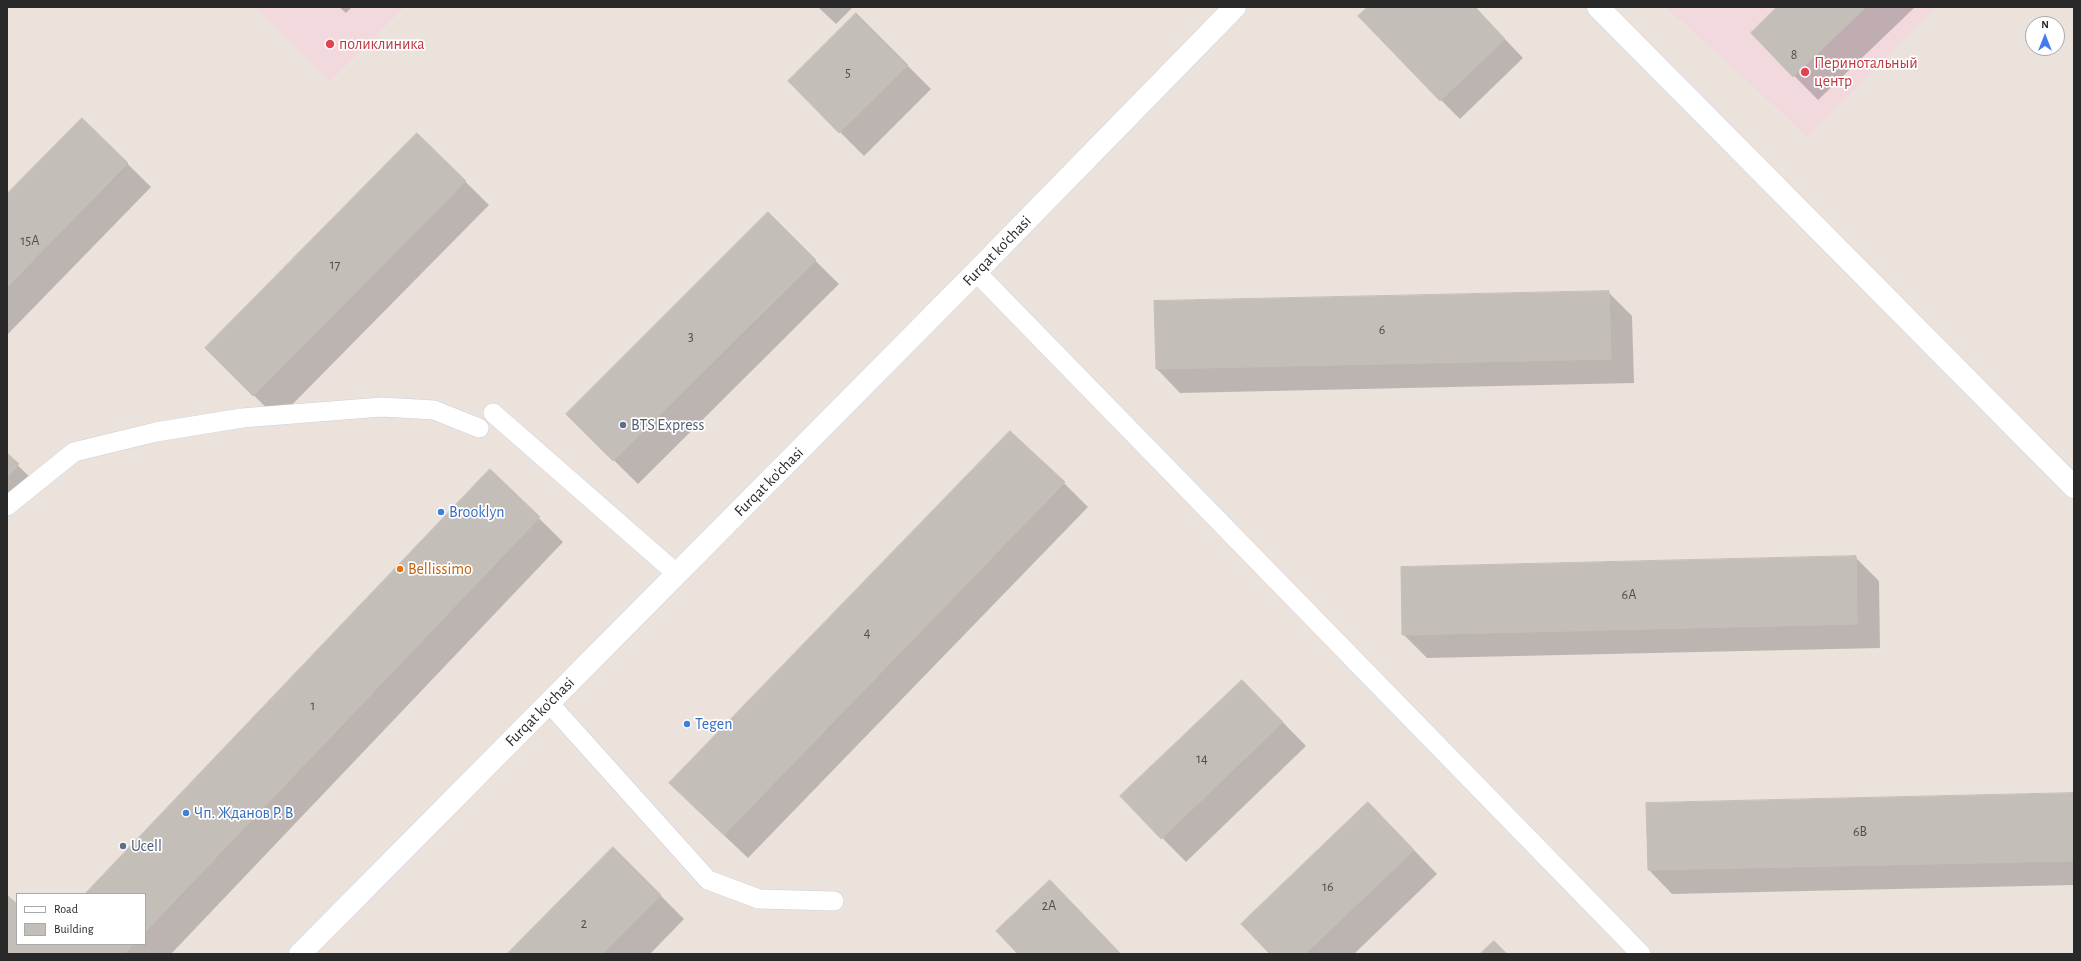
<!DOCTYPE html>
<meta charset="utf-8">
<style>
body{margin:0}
#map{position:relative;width:2081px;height:961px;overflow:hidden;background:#ebe2dc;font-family:"Alegreya Sans",sans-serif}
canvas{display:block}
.frame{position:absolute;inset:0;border:8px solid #292929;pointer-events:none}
.legend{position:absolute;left:16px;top:893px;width:130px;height:52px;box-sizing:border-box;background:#fff;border:1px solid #a9a9a9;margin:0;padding:5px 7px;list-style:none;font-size:12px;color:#292929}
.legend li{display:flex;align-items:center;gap:8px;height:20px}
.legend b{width:20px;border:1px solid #a9a9a9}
.north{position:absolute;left:2025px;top:16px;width:40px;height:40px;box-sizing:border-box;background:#fff;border:1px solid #a9a9a9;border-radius:50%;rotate:0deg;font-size:11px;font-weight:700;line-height:16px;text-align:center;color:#292929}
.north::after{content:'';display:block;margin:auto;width:14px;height:18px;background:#437cf1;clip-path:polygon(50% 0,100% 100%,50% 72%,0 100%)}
</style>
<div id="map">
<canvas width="2081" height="961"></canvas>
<div class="frame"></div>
<ul class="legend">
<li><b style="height:5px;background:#fff"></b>Road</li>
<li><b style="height:11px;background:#c3beb7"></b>Building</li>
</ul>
<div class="north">N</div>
</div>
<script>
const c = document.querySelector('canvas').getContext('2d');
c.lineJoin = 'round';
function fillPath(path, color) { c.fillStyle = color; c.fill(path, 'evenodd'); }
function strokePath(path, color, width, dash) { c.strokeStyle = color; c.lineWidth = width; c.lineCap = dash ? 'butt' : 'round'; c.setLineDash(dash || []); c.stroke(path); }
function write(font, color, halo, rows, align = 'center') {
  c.font = font + ' "Alegreya Sans",sans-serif'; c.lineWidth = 3.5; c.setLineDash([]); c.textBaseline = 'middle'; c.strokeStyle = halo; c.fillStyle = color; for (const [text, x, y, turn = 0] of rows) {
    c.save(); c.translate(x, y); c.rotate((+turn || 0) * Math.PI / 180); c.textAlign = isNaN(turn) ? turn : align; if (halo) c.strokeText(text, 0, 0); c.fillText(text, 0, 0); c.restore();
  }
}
fillPath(new Path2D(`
 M255,7H405L330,82Z
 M1666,7H1937L1808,137Z`), '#f1d9de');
fillPath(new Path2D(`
 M339,7H352L346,13Z
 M818,7H853L836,24Z
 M1369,7H1474L1523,58L1460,119L1441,100Z
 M1779,7H1915L1818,100L1752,33Z
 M856,14L931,89L864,156L789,81Z
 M82,119L151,187L7,335V196Z
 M417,134L489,205L278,419L230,372Z
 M768,214L839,284L638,484L567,414Z
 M1608,292L1632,316L1634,383L1180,393L1157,369L1155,302Z
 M7,455L37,484L7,515Z
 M490,470L563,542L171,954H7V896L17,905V944H145V894H87Z
 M1064,483L1088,507L748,858L694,807Z
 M1855,557L1879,581L1880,648L1427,658L1403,634Z
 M1266,705L1306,746L1186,862L1121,796Z
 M2074,794V885L1672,894L1649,870Z
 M1392,827L1437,874L1354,954H1272Z
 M613,848L684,919L650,954H508Z`), '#0003');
const building = new Path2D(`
 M1368,7H1475L1505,39L1440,101L1358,16Z
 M1777,7H1866L1793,77L1751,33Z
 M856,13L908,65L839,133L788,81Z
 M82,118L128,163L7,287V194Z
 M417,133L466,181L253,396L205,348Z
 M768,212L816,260L613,461L566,414Z
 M1609,291L1611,359L1156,369L1154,301Z
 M1010,431L1065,482L724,835L669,783Z
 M7,453L19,464L7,477Z
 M490,469L540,517L145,932V894H85Z
 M1856,556L1857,624L1402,635L1401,567Z
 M1242,680L1283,722L1161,839L1120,796Z
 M2074,793V861L1648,870L1646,803Z
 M1368,802L1414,850L1305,954H1270L1241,924Z
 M613,847L661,895L602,954H507Z
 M1050,880L1121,954H1018L996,931Z
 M7,895L17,904V944H59L70,954H7Z
 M1494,941L1507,954H1480Z
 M59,944H134L124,954H70Z`);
fillPath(building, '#c3beb7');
strokePath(building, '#c6beb6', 1);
const service = new Path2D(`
 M976,272L1641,954
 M493,413L677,574
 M7,506L74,452L156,432L242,418L382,407L434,410L479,428
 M549,703L708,880L759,899L834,901`);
const minor = new Path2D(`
 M1598,7L2074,487`);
const secondary = new Path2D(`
 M300,954L976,272L1235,7`);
strokePath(service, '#cad0db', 20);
strokePath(minor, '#cad0db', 23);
strokePath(secondary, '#cad0db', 23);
strokePath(service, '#fff', 19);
strokePath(minor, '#fff', 22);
strokePath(secondary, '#fff', 22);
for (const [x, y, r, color] of [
 [330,44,5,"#e0444e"],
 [1805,72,5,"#e0444e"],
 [623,425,4,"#5c6f8a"],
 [441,512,4,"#3f7fe0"],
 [400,569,4,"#e8710a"],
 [687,724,4,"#3f7fe0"],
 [186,813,4,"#3f7fe0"],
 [123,846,4,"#5c6f8a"]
]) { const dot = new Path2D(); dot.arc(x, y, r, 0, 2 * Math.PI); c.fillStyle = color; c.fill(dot); strokePath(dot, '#fff', 1.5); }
write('14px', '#504e4c', null, [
 ["8",1794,55],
 ["5",848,73],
 ["15А",30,241],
 ["17",335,265],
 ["6",1382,330],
 ["3",691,337],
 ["6А",1629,595],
 ["4",867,633],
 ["1",313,706],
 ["14",1202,759],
 ["6B",1860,832],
 ["16",1328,887],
 ["2А",1049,906],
 ["2",584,924]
]);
write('16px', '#be3a42', '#fff', [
 ["поликлиника",339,44],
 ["Перинотальный",1814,63],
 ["центр",1814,81]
], 'left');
write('16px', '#292929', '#fff', [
 ["Furqat ko'chasi",997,251,-46],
 ["Furqat ko'chasi",769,482,-45],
 ["Furqat ko'chasi",540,712,-45]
]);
write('16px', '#4e5e75', '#fff', [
 ["BTS Express",631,425],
 ["Ucell",131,846]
], 'left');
write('16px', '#366cbe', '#fff', [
 ["Brooklyn",449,512],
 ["Tegen",695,724],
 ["Чп. Жданов Р. В",194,813]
], 'left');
write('16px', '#c56008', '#fff', [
 ["Bellissimo",408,569]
], 'left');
</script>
